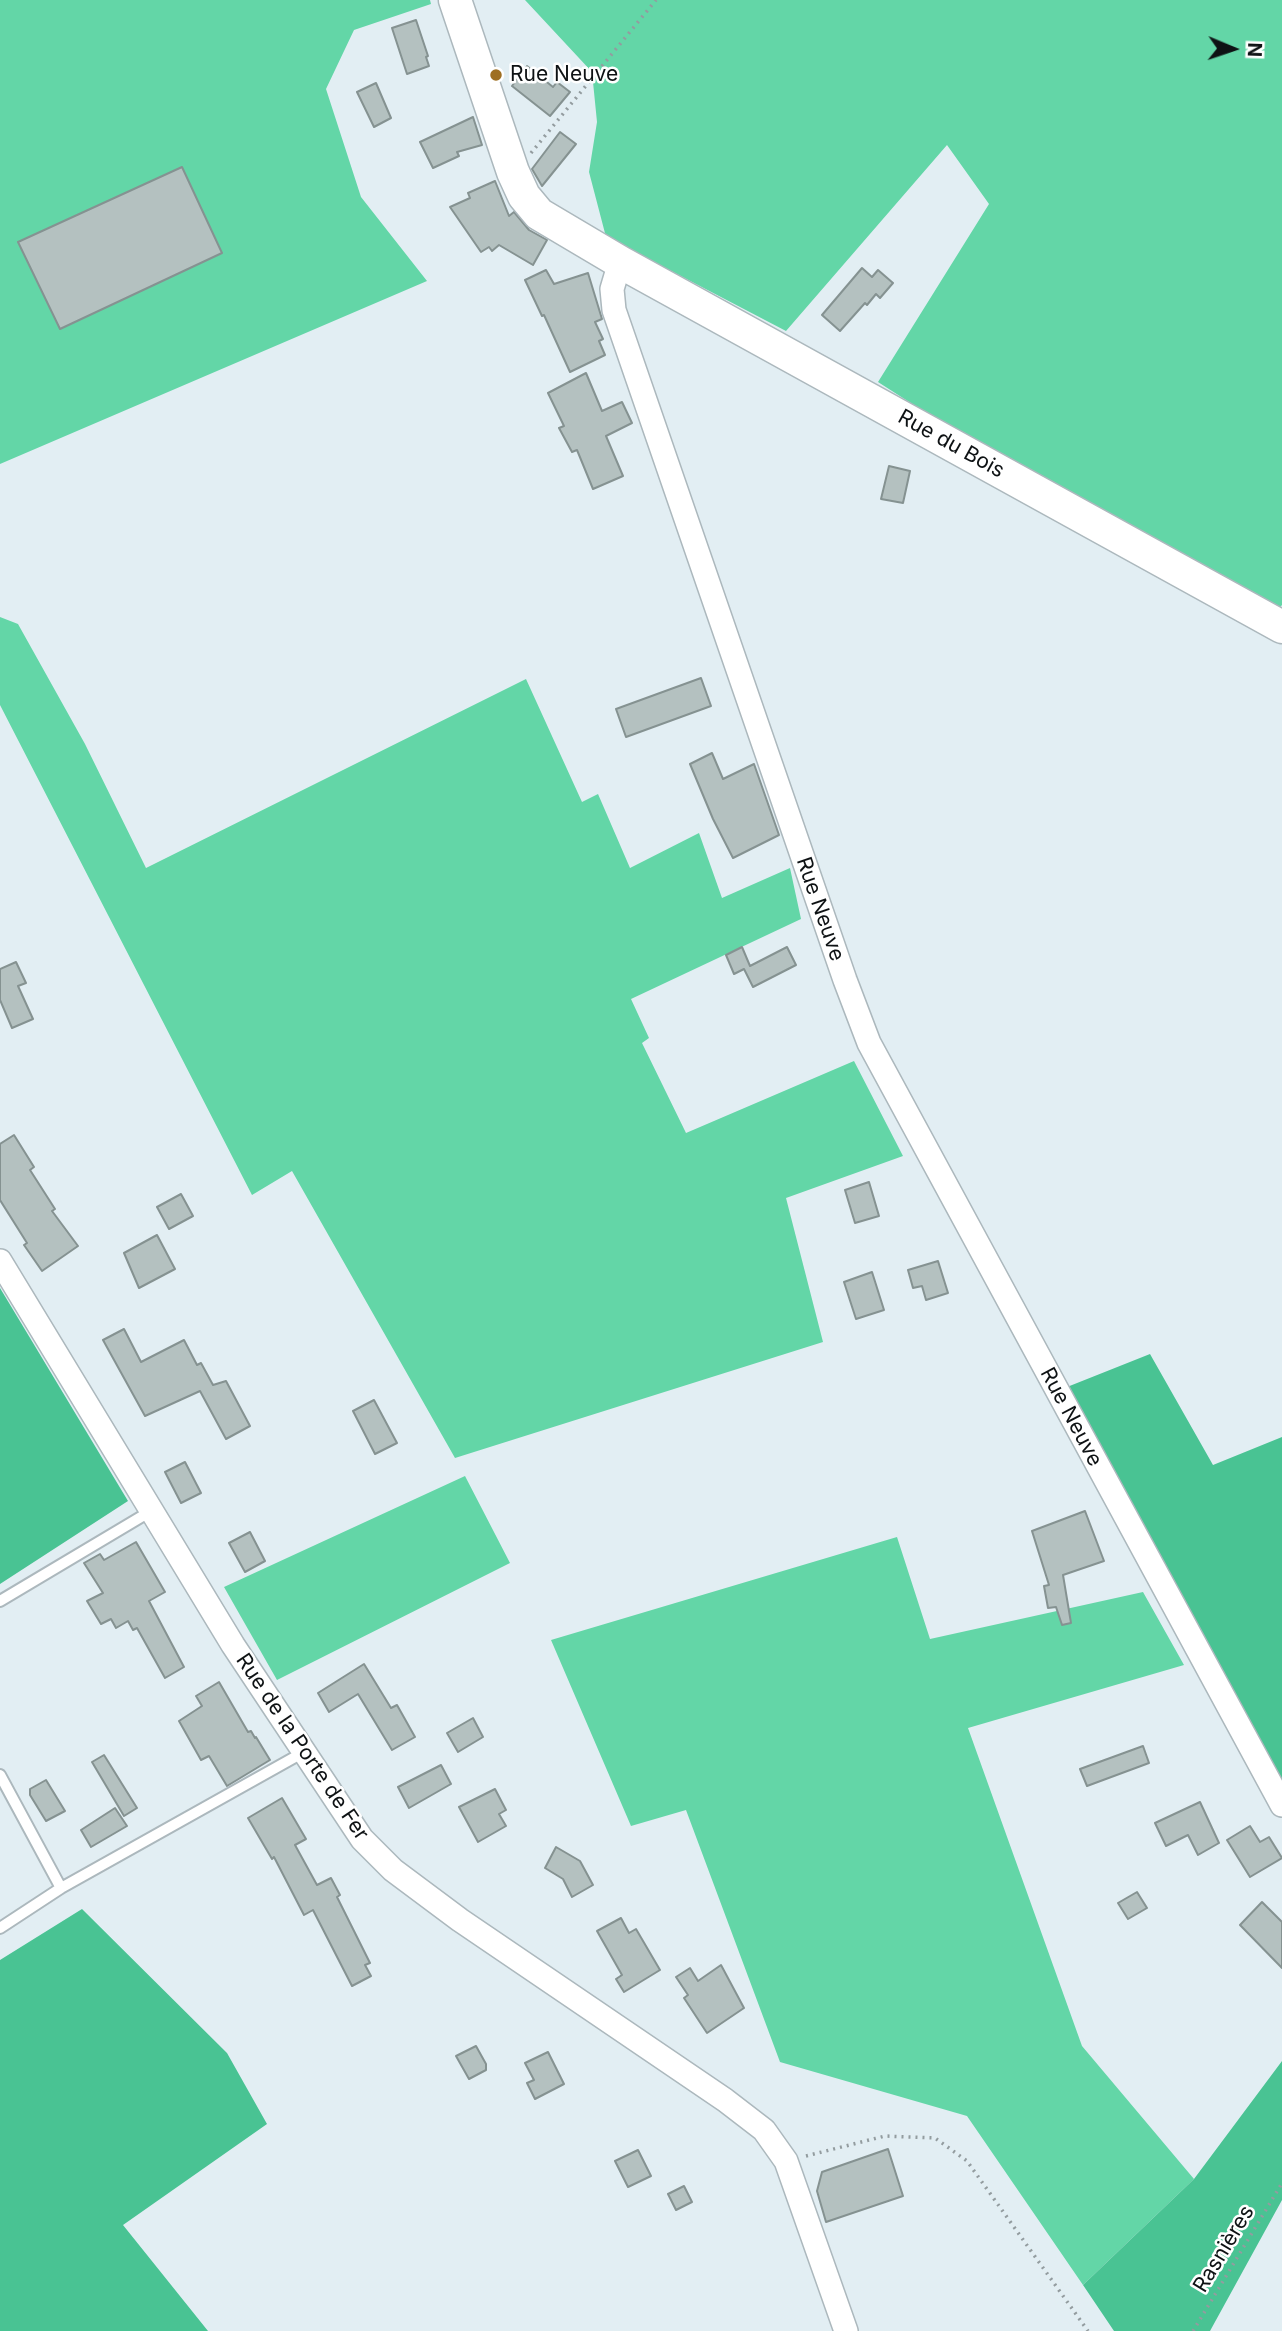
<!DOCTYPE html>
<meta charset="utf-8">
<style>
body{margin:0}
#map{position:relative;width:1282px;height:2331px;overflow:hidden;background:#e2eef3;font-family:Inter,sans-serif}
canvas{display:block}
.north{position:absolute;left:1198px;top:14px;width:70px;height:70px;-webkit-text-stroke:5px #fff;paint-order:stroke;rotate:92deg;font-size:19px;font-weight:700;line-height:28px;text-align:center;color:#0e1214}
.north::after{content:'';display:block;margin:auto;width:24px;height:32px;background:#0e1214;clip-path:polygon(50% 0,100% 100%,50% 72%,0 100%)}
</style>
<div id="map">
<canvas width="1282" height="2331"></canvas>
<div class="north">N</div>
</div>
<script>
const c = document.querySelector('canvas').getContext('2d');
c.lineJoin = 'round';
function fillPath(path, color) { c.fillStyle = color; c.fill(path, 'evenodd'); }
function strokePath(path, color, width, dash) { c.strokeStyle = color; c.lineWidth = width; c.lineCap = dash ? 'butt' : 'round'; c.setLineDash(dash || []); c.stroke(path); }
function write(font, color, halo, rows, align = 'center') {
  c.font = font + ' Inter,sans-serif'; c.lineWidth = 5; c.setLineDash([]); c.textBaseline = 'middle'; c.strokeStyle = halo; c.fillStyle = color; for (const [text, x, y, turn = 0] of rows) {
    c.save(); c.translate(x, y); c.rotate((+turn || 0) * Math.PI / 180); c.textAlign = isNaN(turn) ? turn : align; if (halo) c.strokeText(text, 0, 0); c.fillText(text, 0, 0); c.restore();
  }
}
fillPath(new Path2D(`
 M0,0H430L431,4L354,30L326,89L361,197L427,281L0,464Z
 M525,0H1282V605L1261,628L878,382L989,204L947,145L786,331L606,237L589,172L597,122L592,72Z
 M0,617L18,624L85,744L146,868L526,679L582,802L598,794L630,868L699,833L722,898L790,868L801,919L631,999L649,1038L642,1043L686,1133L854,1061L903,1156L786,1198L823,1342L455,1458L292,1171L252,1195L0,705Z
 M465,1476L510,1563L277,1680L224,1587Z
 M897,1537L930,1639L1143,1592L1184,1665L968,1728L1082,2046L1194,2179L1083,2285L967,2116L780,2062L686,1810L631,1826L551,1640Z`), '#63d6a7');
fillPath(new Path2D(`
 M0,1288L128,1501L0,1584Z
 M1150,1354L1213,1465L1282,1437V1802L1062,1389Z
 M82,1909L227,2053L267,2124L123,2225L208,2331H0V1960Z
 M1282,2061V2200L1210,2331H1114L1083,2285L1194,2179Z`), '#49c393');
const building = new Path2D(`
 M416,20L428,56L426,57L429,66L407,74L392,28Z
 M527,66L553,87L557,82L570,92L550,116L512,86Z
 M376,83L391,118L374,127L357,92Z
 M473,117L482,145L457,152L459,156L433,168L420,142Z
 M560,132L576,144L542,186L532,169Z
 M182,167L222,253L60,329L18,242Z
 M495,181L509,216L514,212L529,230L547,240L533,265L499,245L492,251L489,247L481,252L450,207L470,198L468,193Z
 M862,268L872,277L878,270L893,283L880,298L876,294L867,305L865,303L840,331L822,315Z
 M546,270L554,284L588,273L602,319L595,322L603,339L599,341L605,355L570,372L544,315L542,316L525,280Z
 M586,373L602,411L622,402L632,423L606,436L623,476L593,489L577,450L572,452L559,428L564,426L548,393Z
 M889,466L910,471L903,503L881,499Z
 M701,678L711,706L626,737L616,709Z
 M712,753L723,779L754,764L779,835L733,858L713,819L690,764Z
 M742,947L750,966L787,947L796,965L753,987L744,969L734,974L726,955Z
 M16,962L26,983L18,986L33,1019L12,1028L0,1000V969Z
 M14,1135L34,1167L30,1170L55,1209L52,1211L78,1246L42,1271L24,1245L27,1243L0,1200V1144Z
 M869,1182L879,1216L855,1223L845,1190Z
 M181,1194L193,1216L169,1229L157,1207Z
 M157,1235L175,1269L139,1288L124,1253Z
 M938,1261L948,1293L926,1300L922,1286L913,1288L908,1270Z
 M872,1272L884,1310L856,1319L844,1282Z
 M124,1329L141,1362L184,1340L197,1365L201,1363L213,1385L226,1381L250,1426L226,1439L200,1391L145,1416L103,1340Z
 M374,1400L397,1443L375,1454L353,1411Z
 M185,1462L201,1493L181,1503L165,1472Z
 M1085,1511L1104,1561L1063,1575L1071,1623L1062,1625L1056,1607L1048,1608L1044,1586L1049,1585L1032,1531Z
 M250,1532L265,1561L245,1572L229,1543Z
 M136,1542L165,1592L149,1601L184,1667L165,1678L137,1628L133,1630L128,1621L116,1628L111,1619L101,1624L87,1601L103,1593L84,1563L100,1554L104,1560Z
 M364,1664L391,1708L397,1705L415,1737L392,1750L358,1694L329,1712L318,1693Z
 M219,1682L248,1732L251,1731L255,1738L256,1737L270,1760L227,1786L209,1756L201,1760L179,1721L202,1706L196,1696Z
 M473,1718L483,1737L458,1752L447,1733Z
 M1143,1746L1149,1763L1087,1786L1080,1769Z
 M104,1755L137,1808L124,1816L92,1762Z
 M441,1765L451,1784L409,1808L398,1787Z
 M46,1780L65,1811L46,1821L30,1795V1789Z
 M495,1789L506,1810L499,1814L506,1826L478,1842L459,1807Z
 M282,1798L306,1839L295,1845L317,1885L331,1878L340,1895L337,1897L370,1963L365,1965L371,1976L352,1986L313,1910L304,1915L274,1857L272,1859L248,1818Z
 M1200,1802L1219,1843L1198,1855L1188,1835L1166,1846L1155,1823Z
 M115,1808L127,1826L91,1847L81,1830Z
 M1250,1826L1260,1842L1269,1837L1282,1858L1250,1877L1227,1840Z
 M556,1847L580,1861L593,1885L572,1897L563,1879L545,1868Z
 M1137,1892L1147,1908L1128,1919L1118,1903Z
 M1262,1902L1282,1922V1968L1240,1925Z
 M621,1918L629,1933L636,1929L660,1970L624,1992L616,1979L622,1975L597,1931Z
 M721,1965L744,2008L707,2033L684,1998L688,1995L676,1977L690,1968L698,1981Z
 M476,2046L486,2064V2070L469,2079L456,2056Z
 M548,2052L564,2084L535,2099L527,2083L534,2080L525,2063Z
 M888,2149L903,2196L826,2222L817,2191L822,2172Z
 M638,2150L651,2176L628,2187L615,2161Z
 M684,2186L692,2202L676,2210L668,2194Z`);
fillPath(building, '#b4c1c0');
strokePath(building, '#859291', 2);
const lane = new Path2D(`
 M0,1601L151,1511
 M0,1775L61,1888L304,1752
 M0,1928L61,1888`);
const street = new Path2D(`
 M620,262L612,289L614,310L845,980L869,1043L1282,1805
 M0,1261L233,1645L362,1839L393,1870L460,1920L725,2100L764,2130L786,2161L846,2331`);
const secondary = new Path2D(`
 M455,0L513,172L524,196L539,214L620,262L1282,627`);
strokePath(lane, '#acb8bd', 14);
strokePath(street, '#acb8bd', 26);
strokePath(secondary, '#acb8bd', 35);
strokePath(new Path2D(`
 M531,153L656,0
 M806,2156L885,2136L935,2138L967,2161L1088,2331
 M1193,2331L1282,2183`), '#939c9f', 3.5, [2, 5]);
strokePath(lane, '#fff', 10);
strokePath(street, '#fff', 23);
strokePath(secondary, '#fff', 32);
for (const [x, y, r, color] of [
 [496,75,7,"#9e6f22"]
]) { const dot = new Path2D(); dot.arc(x, y, r, 0, 2 * Math.PI); c.fillStyle = color; c.fill(dot); strokePath(dot, '#fff', 2.5); }
write('21px', '#0e1214', '#fff', [
 ["Rue Neuve",510,75]
], 'left');
write('21px', '#0e1214', '#fff', [
 ["Rue du Bois",951,444,29],
 ["Rue Neuve",820,909,71],
 ["Rue Neuve",1071,1417,62],
 ["Rue de la Porte de Fer",302,1747,56],
 ["Rasnières",1224,2249,-59]
]);
</script>
